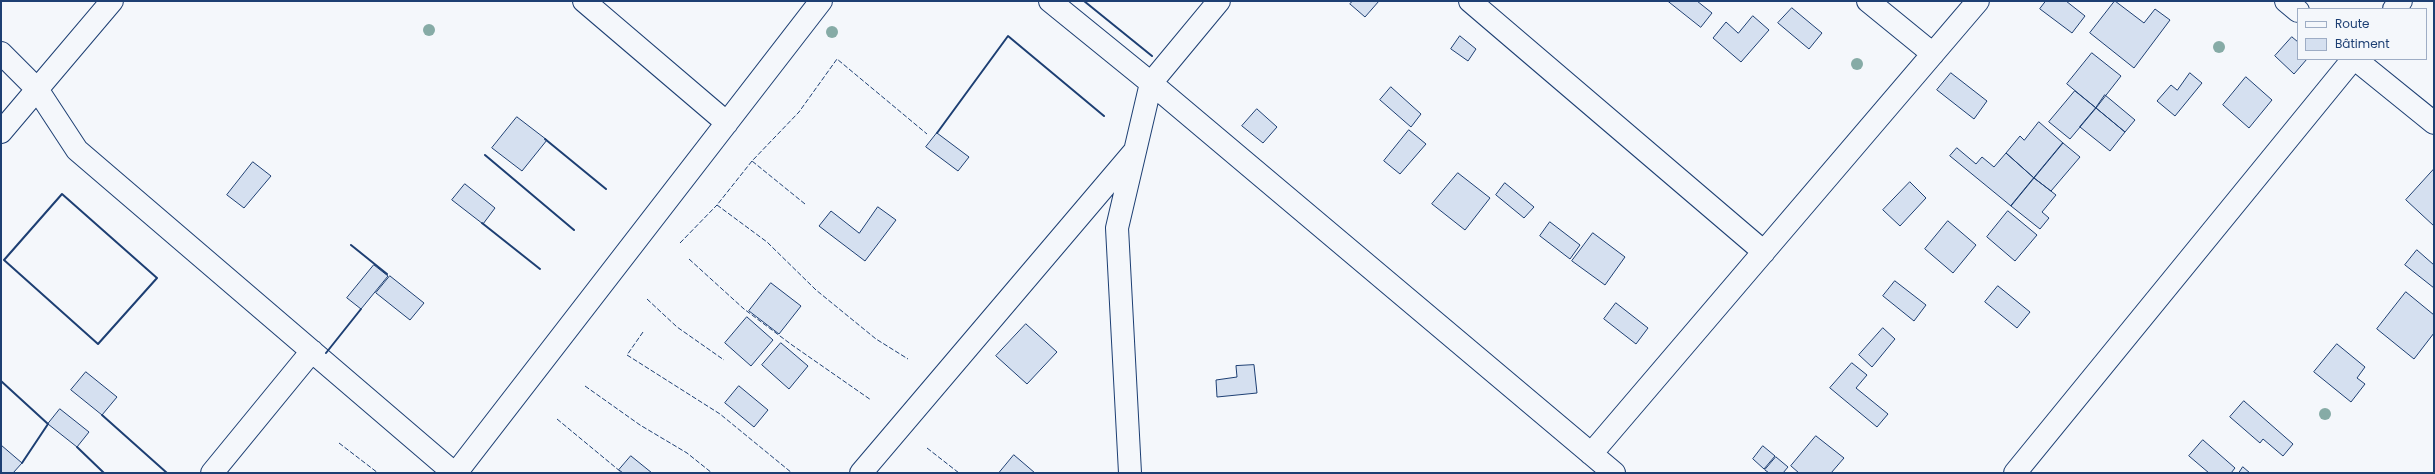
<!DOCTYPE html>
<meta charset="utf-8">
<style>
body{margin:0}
#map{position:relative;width:2435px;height:474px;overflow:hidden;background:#f4f7fb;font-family:Poppins,sans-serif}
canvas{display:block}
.frame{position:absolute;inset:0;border:2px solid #1d3f73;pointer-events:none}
.legend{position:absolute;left:2297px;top:8px;width:130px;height:52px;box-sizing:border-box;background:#f4f7fb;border:1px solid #9eadc5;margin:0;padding:5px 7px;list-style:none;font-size:12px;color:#1d3f73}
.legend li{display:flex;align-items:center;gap:8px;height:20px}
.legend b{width:20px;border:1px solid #9eadc5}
</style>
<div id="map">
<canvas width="2435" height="474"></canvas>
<div class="frame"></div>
<ul class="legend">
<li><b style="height:5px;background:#f4f7fb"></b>Route</li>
<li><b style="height:11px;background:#d5e0f0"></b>Bâtiment</li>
</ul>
</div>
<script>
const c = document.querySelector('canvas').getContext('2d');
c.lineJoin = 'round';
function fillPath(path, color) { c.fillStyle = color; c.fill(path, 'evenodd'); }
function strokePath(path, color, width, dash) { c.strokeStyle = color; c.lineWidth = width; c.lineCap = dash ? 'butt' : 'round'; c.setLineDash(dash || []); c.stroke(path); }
const building = new Path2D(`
 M1353,1H1379L1365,17L1350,4Z
 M1668,1H1697L1712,13L1701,27Z
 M2046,1H2066L2085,16L2072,33L2040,9Z
 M2115,1L2144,23L2155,9L2170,20L2134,68L2090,33Z
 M1792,8L1822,33L1809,49L1778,23Z
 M1753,16L1769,30L1741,62L1713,38L1726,22L1738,33Z
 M1460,36L1476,49L1468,61L1451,49Z
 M2292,37L2298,42V59H2307L2294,74L2275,56Z
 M2092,53L2121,76L2096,108L2067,84Z
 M1951,73L1987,101L1974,119L1937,90Z
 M2190,73L2202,83L2175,116L2157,101L2171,85L2177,90Z
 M2246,77L2272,100L2249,128L2223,105Z
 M1391,87L1421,114L1411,127L1380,100Z
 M2075,91L2096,108L2070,139L2049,122Z
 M2105,95L2135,120L2125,132L2096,108Z
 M2096,108L2125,132L2110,151L2080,127Z
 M1257,109L1277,127L1263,143L1242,126Z
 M517,117L547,140L522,171L492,148Z
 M2039,122L2063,143L2034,178L2006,153L2020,136L2024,140Z
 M1409,130L1426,144L1400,174L1384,161Z
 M937,133L969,157L958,171L926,147Z
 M2063,143L2080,157L2051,191L2034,178Z
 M1957,148L1976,164L1982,157L1994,167L2006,153L2034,178L2011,206L1950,156Z
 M253,162L271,176L244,208L227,195Z
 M2434,169V226L2406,200Z
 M1458,173L1490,198L1465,230L1432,204Z
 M2034,178L2056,195L2042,212L2049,218L2040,229L2011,206Z
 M1910,182L1926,198L1900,226L1883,210Z
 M1505,183L1534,207L1524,218L1496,195Z
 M465,184L495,208L483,224L452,200Z
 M878,207L896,220L865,261L819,226L831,211L859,233Z
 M2008,211L2037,235L2015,261L1987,237Z
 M1948,221L1976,245L1953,273L1925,249Z
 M1550,222L1580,245L1570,259L1540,236Z
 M1593,233L1625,257L1605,285L1572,261Z
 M2417,250L2434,265V288L2405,265Z
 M374,265L388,276L361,309L347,298Z
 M390,276L424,303L410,320L376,293Z
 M1895,281L1926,305L1914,321L1883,296Z
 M771,283L801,306L779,334L749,311Z
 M1998,286L2030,312L2017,328L1985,302Z
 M2406,292L2434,315V333L2414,359L2377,329Z
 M1616,303L1648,328L1636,344L1604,319Z
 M747,317L773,340L751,366L725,343Z
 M1026,324L1057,352L1027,384L996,356Z
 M1883,328L1895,339L1872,367L1859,355Z
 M781,343L808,366L789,389L762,365Z
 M2337,344L2365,367L2357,378L2365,384L2351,402L2314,372Z
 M1852,363L1867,375L1856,388L1888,414L1877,427L1830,388Z
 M1254,365L1257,393L1217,397L1216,380L1237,377L1236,366Z
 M86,372L117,397L102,415L71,390Z
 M739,386L768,410L754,427L725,403Z
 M2244,401L2293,444L2283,456L2263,439L2260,443L2230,417Z
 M60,409L89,432L77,447L48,424Z
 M1816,436L1844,458L1831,473H1799L1791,466Z
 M2203,440L2235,468L2231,473H2209L2189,456Z
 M1,445L22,463L13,473H1Z
 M1763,446L1775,456L1764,469L1753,459Z
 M1014,455L1035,473H999Z
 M631,456L652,473H623L619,470Z
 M1776,457L1788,467L1783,473H1769L1765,470Z
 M2243,467L2250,473H2239Z`);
fillPath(building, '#d5e0f0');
strokePath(building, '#1d3f73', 1);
const minor = new Path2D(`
 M584,1L727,123
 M1050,1L1151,83L1614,473
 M1470,1L1764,252
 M1868,1L1933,54
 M2286,1L2298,11
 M2394,9L2401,1
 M1,53L37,89L77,150L454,473
 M2355,59L2434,123
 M1,132L112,1
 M1591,454L1978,1
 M212,473L312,351
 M456,473L821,1
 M861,473L1133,153
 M1130,473L1117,228L1151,83L1219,1
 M2015,473L2353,59`);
strokePath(minor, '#1d3f73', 24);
strokePath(minor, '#f4f7fb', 22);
strokePath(new Path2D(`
 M752,161L717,205L767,242L816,290L876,339L908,359
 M805,204L752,161L799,112L837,59L927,134
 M680,243L717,205
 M689,259L744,309L792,345L871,400
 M647,299L677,327L724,360
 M643,332L627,355L720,414L792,473
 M585,386L640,425L687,453L712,473
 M557,419L621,472
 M339,443L378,473
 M927,448L959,473`), '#1d3f73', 1, [5, 2]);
strokePath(new Path2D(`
 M1084,1L1152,56
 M937,133L1008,36L1104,116
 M545,139L606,189
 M485,155L574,230
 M62,194L157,278L98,344L4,260Z
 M482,223L540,269
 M351,245L387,274
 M326,353L361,309
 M1,381L48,424L22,463
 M102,415L167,473
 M77,447L104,473`), '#1d3f73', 2);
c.fillStyle = '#86aba6';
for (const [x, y] of [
 [429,30],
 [832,32],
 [2219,47],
 [1857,64],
 [2325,414]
]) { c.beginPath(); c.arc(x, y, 6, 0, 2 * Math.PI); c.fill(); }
</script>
